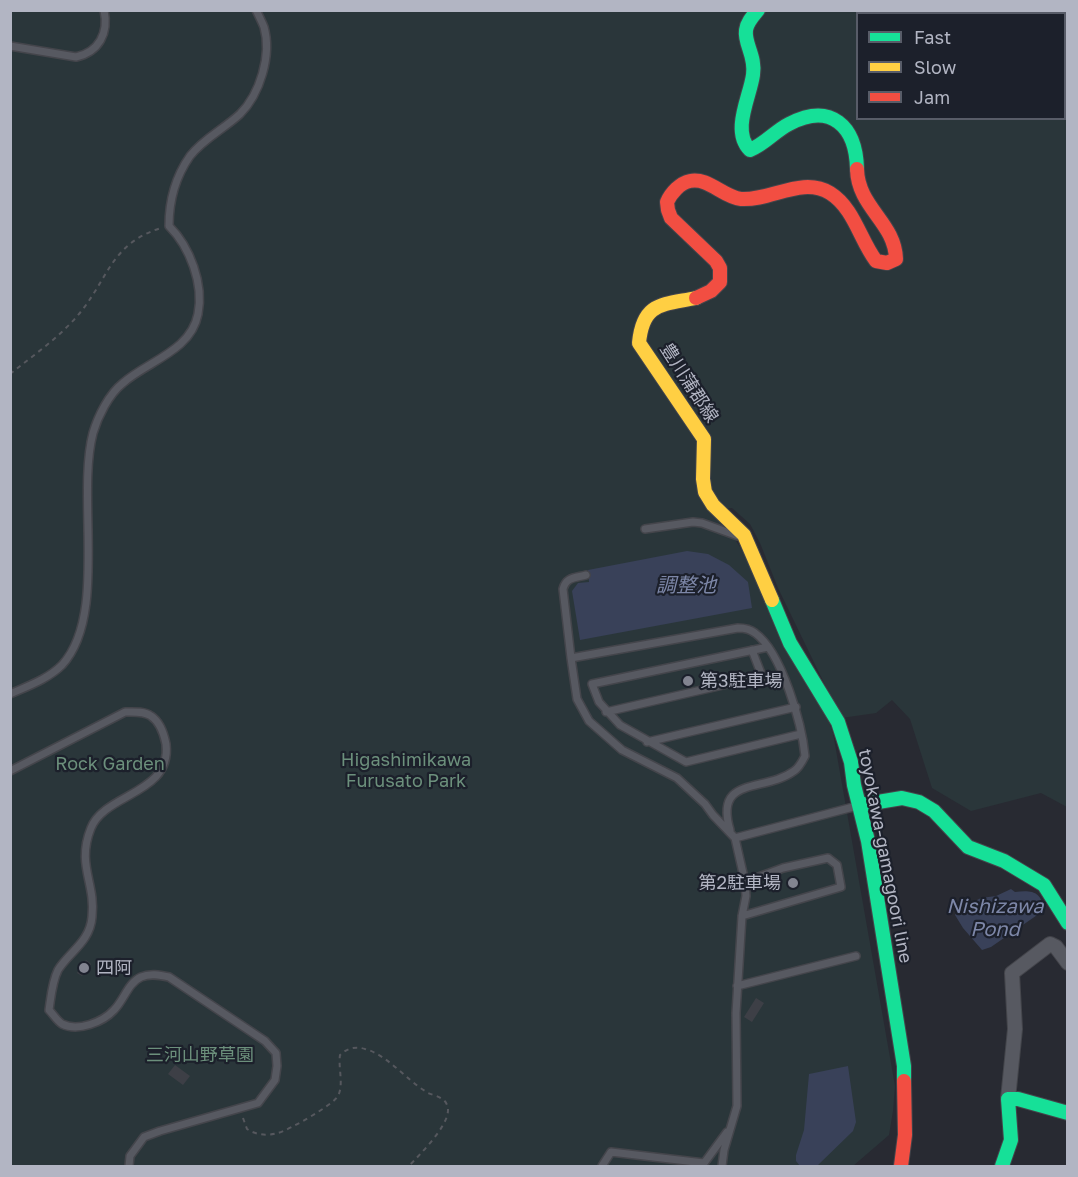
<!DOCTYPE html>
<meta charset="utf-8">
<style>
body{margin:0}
#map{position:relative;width:1078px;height:1177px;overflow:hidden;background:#282a32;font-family:"Golos Text",sans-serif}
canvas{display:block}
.frame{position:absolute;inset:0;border:12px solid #b2b5c3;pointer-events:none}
.legend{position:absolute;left:856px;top:12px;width:210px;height:108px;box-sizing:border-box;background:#1c202b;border:2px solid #585c68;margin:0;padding:8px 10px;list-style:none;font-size:18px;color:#b2b5c3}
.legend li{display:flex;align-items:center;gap:12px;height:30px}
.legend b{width:30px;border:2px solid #585c68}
</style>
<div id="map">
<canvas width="1078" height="1177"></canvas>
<div class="frame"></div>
<ul class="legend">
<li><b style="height:8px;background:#16e098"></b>Fast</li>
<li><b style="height:8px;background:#ffcf43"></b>Slow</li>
<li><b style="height:8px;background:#f24e42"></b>Jam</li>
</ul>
</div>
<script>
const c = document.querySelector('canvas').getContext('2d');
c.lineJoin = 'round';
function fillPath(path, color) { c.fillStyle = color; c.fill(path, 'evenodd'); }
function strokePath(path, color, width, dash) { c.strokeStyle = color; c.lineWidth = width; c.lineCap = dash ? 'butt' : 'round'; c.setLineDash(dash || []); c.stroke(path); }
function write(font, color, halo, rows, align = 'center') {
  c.font = font + ' "Golos Text","Noto Sans JP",sans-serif'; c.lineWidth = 4.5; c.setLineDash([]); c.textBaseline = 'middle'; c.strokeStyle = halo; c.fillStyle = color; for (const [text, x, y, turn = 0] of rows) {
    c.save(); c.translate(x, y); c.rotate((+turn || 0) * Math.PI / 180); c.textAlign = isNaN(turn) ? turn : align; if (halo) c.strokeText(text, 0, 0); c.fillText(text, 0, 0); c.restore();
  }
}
fillPath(new Path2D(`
 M10,11H1067V807L1041,793L971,811L932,788L910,719L892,700L876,713L841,718L778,588L760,543L750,524L732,508L709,510L725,524L740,547L827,716L833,733L895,1086L893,1111L889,1135L853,1166H11ZM858,14H1064V118H858Z`), '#2a363a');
fillPath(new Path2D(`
 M687,551L708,554L729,565L748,582L752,608L580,640L572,591L578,583L589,582L588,570Z
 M1011,889L1015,892C1031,890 1043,891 1043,911L991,947L982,950L963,928L955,915L957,912L977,905V900L981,898L996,896Z
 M848,1066L856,1122L853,1131L818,1165L800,1166L796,1161V1155L804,1130L809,1074Z`), '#394159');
fillPath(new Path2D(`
 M86,960L91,964L82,976L77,973Z
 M756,998L764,1003L752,1022L744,1017Z
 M175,1065L190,1076L183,1085L168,1074Z`), '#3d3f46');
const lane = new Path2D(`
 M10,46L76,57C99,52 109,33 104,10
 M645,529L693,522L702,523L738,536
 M768,647L592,684L599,702L620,725L686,762L801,734
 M571,658L563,589C566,577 575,578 586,575
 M10,694C28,686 48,679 62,665C108,615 76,498 93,433C98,416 109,394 123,383C148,361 191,351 198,314C204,284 190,247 169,226C169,201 176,176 190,156C204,138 224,129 240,114C260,94 272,55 264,27C262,22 259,16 256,10
 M606,712L762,676L752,650
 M647,742L796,707
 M10,771L125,712C133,712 144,711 151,716C160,722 164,734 166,744C172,794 105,793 91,828C76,865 96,883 92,917C90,942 69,952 58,970C52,982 51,997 49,1010C53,1014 57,1021 62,1024C78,1032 103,1022 114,1010C124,1000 128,983 141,977C150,973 160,975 169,977L265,1041L276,1053L277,1066L275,1080L258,1103L160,1131L144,1137L130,1156L129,1166
 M735,838L857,806
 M742,916L841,887L837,865L828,858L783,868L745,882
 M737,986L856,956
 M602,1166L611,1152L704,1163
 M702,1166L727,1132
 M722,1166L724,1150L737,1106L736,1013L742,916L746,896L745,882L735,838L713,815L705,804L677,778L622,750L589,721L577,699L571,658L738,628C744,628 750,629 755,633C782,652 802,725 805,756C802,762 799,768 794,771C764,793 714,775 730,830`);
const street = new Path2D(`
 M1008,1099L1015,1029L1012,973L1050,944L1056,947L1068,963`);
const fast = new Path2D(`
 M758,10C753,16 747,22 746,30C744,44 756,56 753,75C750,97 731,131 750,150C765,144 775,131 789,124C831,102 856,126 857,169
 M772,600L790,643L838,722L851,762L854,785L868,841L904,1066V1081
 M860,805L902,798L919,802L934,811L968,847L1004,861L1044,885L1068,923
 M1002,1166L1011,1140L1008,1099H1018L1068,1113`);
const slow = new Path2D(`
 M696,298C662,305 643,302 639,343L704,439L703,479L705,492L713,505L744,535L772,600`);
const jam = new Path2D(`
 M696,298L711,291L720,282V268L716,261L671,218L668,210L667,202C671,193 680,183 690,181C708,177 723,197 741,199C771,201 802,176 830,193C854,208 860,240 876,261L887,263L896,259C895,222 858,208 857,169
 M901,1166L905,1135L904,1081`);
strokePath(lane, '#44454b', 10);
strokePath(street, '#44454b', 16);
strokePath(fast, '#44454b', 16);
strokePath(slow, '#44454b', 16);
strokePath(jam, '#44454b', 16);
strokePath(new Path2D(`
 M10,374C35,354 63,335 83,309C109,275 113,243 161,228
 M243,1118L247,1129C256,1135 267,1136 278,1133C289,1130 333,1105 338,1096C344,1084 338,1068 340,1055C347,1048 356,1046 365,1049C386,1054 407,1080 425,1091C430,1095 437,1095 442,1099C446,1101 448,1106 448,1110C448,1127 420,1154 409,1166`), '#56585e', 2, [4.5, 4.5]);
strokePath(lane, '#575961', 7);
strokePath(street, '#575961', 14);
strokePath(fast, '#16e098', 14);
strokePath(slow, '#ffcf43', 14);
strokePath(jam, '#f24e42', 14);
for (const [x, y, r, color] of [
 [688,681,6,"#828490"],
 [793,883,6,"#828490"],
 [84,968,6,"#828490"]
]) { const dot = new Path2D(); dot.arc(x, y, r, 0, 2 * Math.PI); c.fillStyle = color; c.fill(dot); strokePath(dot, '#1c202b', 2); }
write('18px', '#b2b5c3', '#1c202b', [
 ["豊川蒲郡線",689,383,57],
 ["toyokawa-gamagoori line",885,856,79]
]);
write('18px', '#b2b5c3', '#1c202b', [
 ["第3駐車場",700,681],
 ["第2駐車場",781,883,"right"],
 ["四阿",96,968]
], 'left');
write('18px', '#6c907c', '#1c202b', [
 ["Higashimikawa",406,760],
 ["Furusato Park",406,781],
 ["Rock Garden",110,764],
 ["三河山野草園",200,1055]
]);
write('italic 20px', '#7d87a8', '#1c202b', [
 ["調整池",686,586],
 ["Nishizawa",995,907],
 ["Pond",995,930]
]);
</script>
